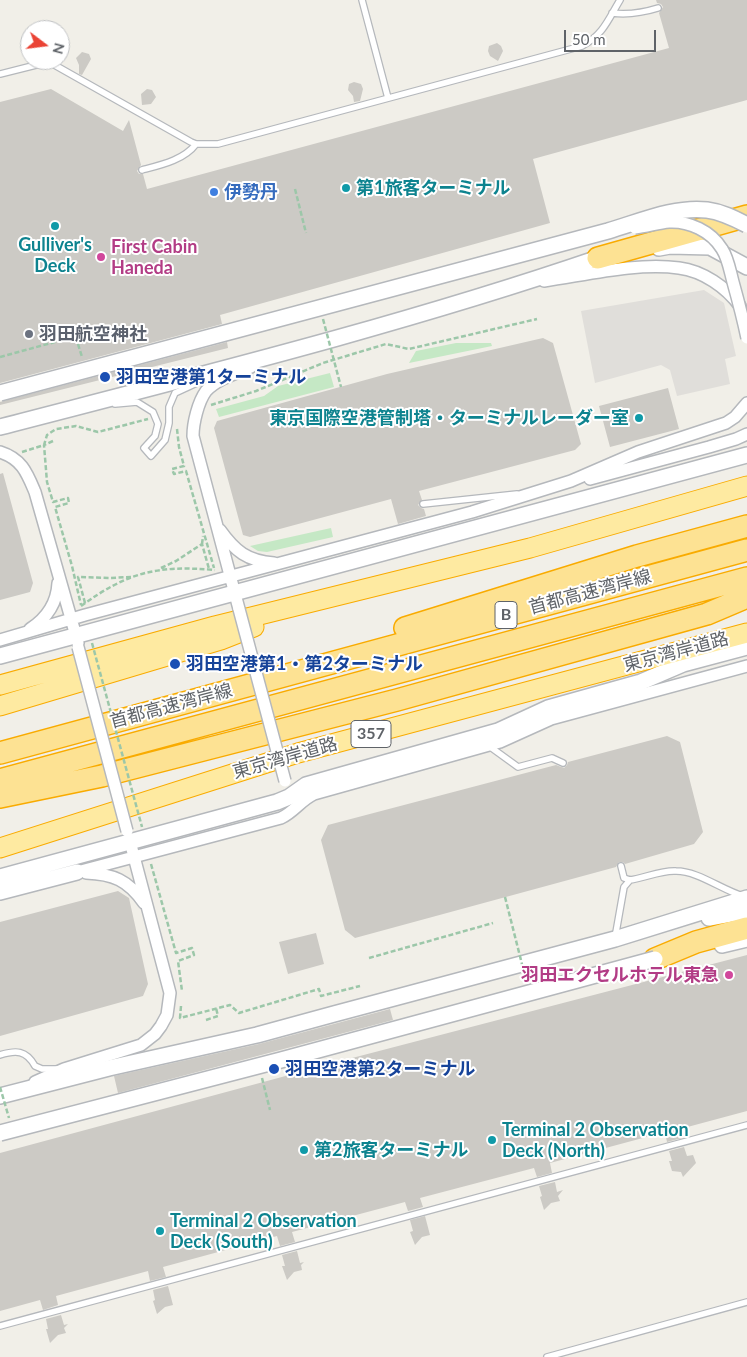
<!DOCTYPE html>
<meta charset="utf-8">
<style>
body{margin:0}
#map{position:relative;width:747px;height:1357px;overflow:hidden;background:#f1efe8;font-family:Lato,sans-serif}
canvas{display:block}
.north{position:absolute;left:20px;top:20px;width:50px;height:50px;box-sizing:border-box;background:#fff;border:1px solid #bfc1c3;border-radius:50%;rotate:105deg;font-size:14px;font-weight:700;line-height:20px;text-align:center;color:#5f6368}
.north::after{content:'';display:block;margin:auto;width:18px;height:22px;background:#ea4335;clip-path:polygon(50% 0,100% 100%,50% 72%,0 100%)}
.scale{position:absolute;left:564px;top:30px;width:92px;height:22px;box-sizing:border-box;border:2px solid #5f6368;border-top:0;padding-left:6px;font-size:15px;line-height:18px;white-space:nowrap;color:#5f6368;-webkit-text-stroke:4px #fff;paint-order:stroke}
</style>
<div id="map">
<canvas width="747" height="1357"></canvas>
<div class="north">N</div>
<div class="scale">50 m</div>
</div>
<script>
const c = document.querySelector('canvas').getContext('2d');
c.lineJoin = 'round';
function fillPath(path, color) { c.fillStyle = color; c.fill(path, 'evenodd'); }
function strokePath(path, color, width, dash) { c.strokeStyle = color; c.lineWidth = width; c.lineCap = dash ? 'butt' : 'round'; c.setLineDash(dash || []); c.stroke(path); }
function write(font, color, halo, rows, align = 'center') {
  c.font = font + ' Lato,"Noto Sans JP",sans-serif'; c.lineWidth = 4; c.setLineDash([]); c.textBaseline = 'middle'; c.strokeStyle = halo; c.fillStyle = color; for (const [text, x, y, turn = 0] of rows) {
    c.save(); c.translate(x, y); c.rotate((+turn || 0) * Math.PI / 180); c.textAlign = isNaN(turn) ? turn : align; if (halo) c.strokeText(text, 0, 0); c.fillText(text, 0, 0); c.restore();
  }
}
fillPath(new Path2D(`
 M704,290L724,303L736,356L725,359L730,384L677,396L670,370L661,365L595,383L581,311Z`), '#e0deda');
fillPath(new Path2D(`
 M456,343H491L492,346L409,363L416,351Z
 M330,373L334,387L219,417L216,409L264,396L278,386Z
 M331,528L333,537L267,552L258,551L250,546Z`), '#c5e8c5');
fillPath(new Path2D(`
 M656,0H747V100L533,159L550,223L220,315L222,324L0,383V102L51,89L123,131L129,120L141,165L137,171L139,174H143L147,189L669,48L659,13L663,7L661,4L657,3Z
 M497,43L501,46L503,51L498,61L490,56L488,51L489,46Z
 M82,52L89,54L91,59L82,75L79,74V65L76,58Z
 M354,82L361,84L363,89L360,101L354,102L353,96L348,90L349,84Z
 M147,89L152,90L156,97L151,104L142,105L141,94Z
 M543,338L553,343L581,444L575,450L419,491L422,500L418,505L421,508L424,509L426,516L398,524L391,499L250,537L243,535L214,428L217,421L387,374Z
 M227,342L228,348L0,405V402Z
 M668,388L679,429L610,447L599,406Z
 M3,473L33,583L30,592L0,600V474Z
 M667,736L680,742L703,832L694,844L625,864L623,862H619L616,867L355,938L345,930L321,840L328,825L556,765L564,768L567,765L568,762Z
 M118,891L129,898L148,984L143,996L0,1036V922Z
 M316,933L324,964L288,974L279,942Z
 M747,955V1111L680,1129L682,1138L667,1142L665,1132L550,1163L552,1173L537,1177L534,1168L420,1198L423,1207L408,1211L405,1202L292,1232L295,1242L280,1246L277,1236L163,1267L166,1277L150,1281L148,1271L56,1296L58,1305L43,1310L40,1300L0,1311V1153L356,1057Z
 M390,1009L393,1020L118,1093L114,1076L259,1044Z
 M684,1147L687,1156L693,1155L696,1163L683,1177L681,1172L672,1171L669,1161H672L669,1151Z
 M555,1182L557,1192L563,1190L558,1196L560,1201L551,1203L544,1210L540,1197L542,1196L539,1186Z
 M425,1216L430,1235L422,1237L415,1245L410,1232L413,1231L410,1220Z
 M297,1251L300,1263L304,1262L301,1265L302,1270L294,1272L287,1280L282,1266H285L282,1255Z
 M168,1286L173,1305L165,1307L157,1314L153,1301L155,1300L153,1290Z
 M61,1315L64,1325L68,1324L64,1328L66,1333L58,1335L50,1343L46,1329H48L46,1319Z`), '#cccac5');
const service = new Path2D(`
 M362,0L388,98
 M612,13C629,15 642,13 658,8
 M0,74L44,63H51L191,142L196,144H218L582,46C603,35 608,20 620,0
 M142,170C161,165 184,160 196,144
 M115,404L137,402L153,412L158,424L155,436L144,448L151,456L165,440L169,423V407L175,393L201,381
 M423,504L517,494
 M489,746L518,767L552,758L563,763
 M621,866L624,878L630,880C645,878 661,870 676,871C698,871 722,890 743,896
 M615,938L624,887L630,880
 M0,1055C16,1050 26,1050 35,1066L42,1069H57
 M0,1326L747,1125
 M547,1357L747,1302`);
const minor = new Path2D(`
 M544,281C586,275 638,262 679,268C703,271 726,287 740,306
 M0,452C22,459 27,473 35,492L78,643
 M590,479L709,447L736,439L747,434
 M220,530C235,551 247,561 274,563
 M239,609L193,436C193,423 198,402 206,391C217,379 237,373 251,367
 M30,629C47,618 57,603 58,583
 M0,640L85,615L472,512L571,481L638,452L726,423L735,417L747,403
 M77,872L281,818C294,812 301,800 314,794L500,742L551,719L747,666
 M86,873C113,874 128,880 144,903
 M35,1082L64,1069L141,1045L155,1034L161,1026L167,1015L170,993L132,849`);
const tertiary = new Path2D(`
 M659,248L670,246L710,247L747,267
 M0,427C200,375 402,325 598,258L607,256
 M0,656L747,455
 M0,877L277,802L289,797L306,785L498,731L548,708L641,682L683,664L747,647
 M0,892L77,872
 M709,918L747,911
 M722,945L747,939
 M0,1096L109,1068L257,1035L334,1014L615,939L747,898`);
const trunk = new Path2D(`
 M0,685L215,626L530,548L747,486
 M0,706L221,640L254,627
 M0,848L298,753L747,633`);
const motorway = new Path2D(`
 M598,258L747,216
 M405,628L637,556L747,526
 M0,753L747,550
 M0,780L747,578
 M0,797L102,776L397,700L707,614L747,597
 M655,959L696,942L747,928`);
strokePath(service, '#b5b8bc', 8);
strokePath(minor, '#b5b8bc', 14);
strokePath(tertiary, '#b5b8bc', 18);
strokePath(trunk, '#f9ab00', 21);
strokePath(motorway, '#f9ab00', 24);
strokePath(new Path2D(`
 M295,189L306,233
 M78,344L82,357
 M0,357L88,333
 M211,405L256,391L323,363L386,344L409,349L537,319
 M177,429L179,447L184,466L172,469L174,474L186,471L214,568
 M53,441L44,445L47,482L53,502L68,498L69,503L55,507L72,566L81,605
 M22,452L44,445L47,435L56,429L76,426L98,432L148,419
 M202,544L203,536
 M85,603L78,577L110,578L131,577
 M151,864L176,953L192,948L194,955L178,961L182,991
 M369,958L493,923
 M181,1006L180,1018L230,1005L239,1013L319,989L321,996L360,986
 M206,1020L218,1016L216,1008
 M262,1078L270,1110`), '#9cc7a9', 2.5, [5, 2.5]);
strokePath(service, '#fff', 5.5);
strokePath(minor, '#fff', 11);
strokePath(tertiary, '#fff', 15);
strokePath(trunk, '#feeaa1', 19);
strokePath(motorway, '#fde293', 21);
const minorBridge = new Path2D(`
 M635,228C646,227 658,223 669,222C689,221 711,231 722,249C728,258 730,271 733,282C738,300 743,319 747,338
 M239,609L285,781
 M78,647L127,831`);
const tertiaryBridge = new Path2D(`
 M0,393L608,231C639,222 675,206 707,210C722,212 734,218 747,225
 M0,1133L281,1060L655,959`);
strokePath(minorBridge, '#b5b8bc', 14, []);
strokePath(tertiaryBridge, '#b5b8bc', 18, []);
strokePath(new Path2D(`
 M323,319L341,387
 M161,568L176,561L202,544L209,569
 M81,606C128,572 157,565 215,570
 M92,643L142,827
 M505,897L526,980
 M0,1087L9,1118`), '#9cc7a9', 2.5, [5, 2.5]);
strokePath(minorBridge, '#fff', 11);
strokePath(tertiaryBridge, '#fff', 15);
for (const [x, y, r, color] of [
 [346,188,5,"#0f9aa8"],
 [214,192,5,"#3f7fe0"],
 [55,226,5,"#0f9aa8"],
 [101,257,5,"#d1479c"],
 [29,334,5,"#6b7280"],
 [105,377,6,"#1a4fb4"],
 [639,418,5,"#0f9aa8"],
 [175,664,6,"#1a4fb4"],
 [729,975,5,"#d1479c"],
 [274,1069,6,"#1a4fb4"],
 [492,1140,5,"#0f9aa8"],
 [304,1150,5,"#0f9aa8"],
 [160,1231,5,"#0f9aa8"]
]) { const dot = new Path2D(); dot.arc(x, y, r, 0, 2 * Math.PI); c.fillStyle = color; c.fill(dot); strokePath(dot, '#fff', 2); }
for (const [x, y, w] of [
 [506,615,22],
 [371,734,40]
]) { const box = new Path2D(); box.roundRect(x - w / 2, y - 13.5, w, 27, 4); c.fillStyle = '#fff'; c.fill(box); strokePath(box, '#5f6368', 1); }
write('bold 16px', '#5f6368', null, [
 ["B",506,615],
 ["357",371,734]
]);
write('bold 18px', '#0d838f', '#fff', [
 ["第1旅客ターミナル",356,188],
 ["Gulliver's",55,245,"center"],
 ["Deck",55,266,"center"],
 ["東京国際空港管制塔・ターミナルレーダー室",629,418,"right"],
 ["Terminal 2 Observation",502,1130],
 ["Deck (North)",502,1151],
 ["第2旅客ターミナル",314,1150],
 ["Terminal 2 Observation",170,1221],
 ["Deck (South)",170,1242]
], 'left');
write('bold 18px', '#366cbe', '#fff', [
 ["伊勢丹",224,192]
], 'left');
write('bold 18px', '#b23c85', '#fff', [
 ["First Cabin",111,247],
 ["Haneda",111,268],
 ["羽田エクセルホテル東急",719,975,"right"]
], 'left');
write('bold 18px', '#5b616d', '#fff', [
 ["羽田航空神社",39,334]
], 'left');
write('bold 18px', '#164399', '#fff', [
 ["羽田空港第1ターミナル",116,377],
 ["羽田空港第1・第2ターミナル",186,664],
 ["羽田空港第2ターミナル",285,1069]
], 'left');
write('18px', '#5f6368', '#fff', [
 ["首都高速湾岸線",590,592,-15],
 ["東京湾岸道路",676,652,-15],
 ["首都高速湾岸線",171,706,-15],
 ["東京湾岸道路",285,758,-16]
]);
</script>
